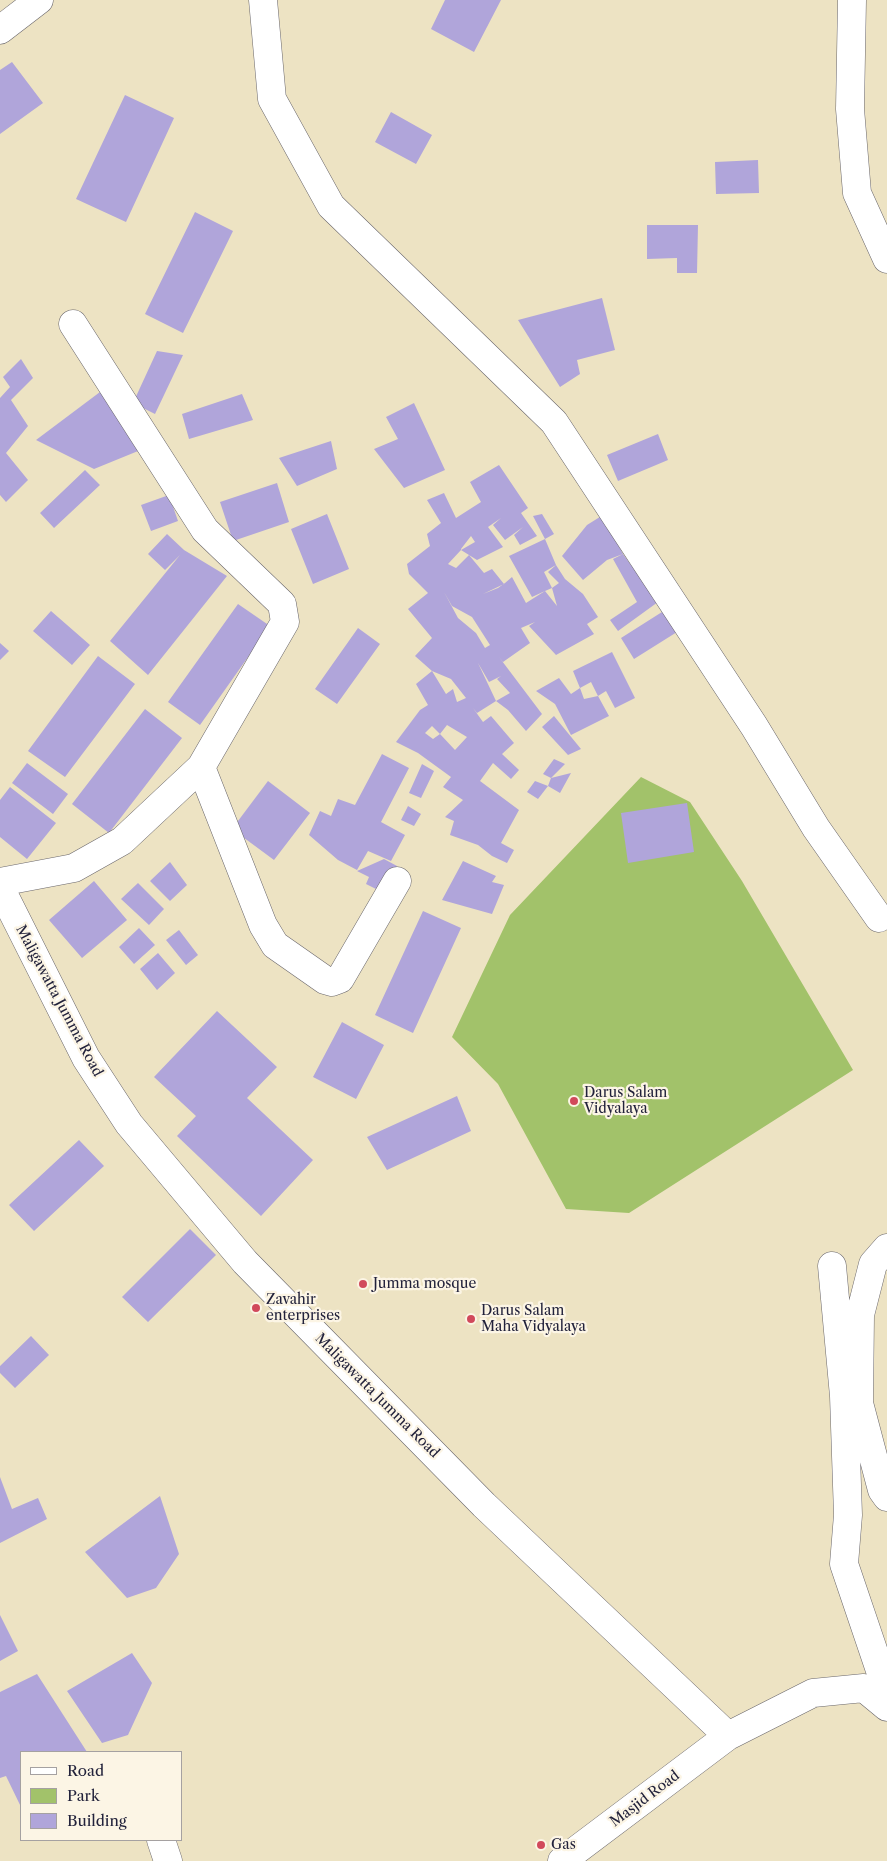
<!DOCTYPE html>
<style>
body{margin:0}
#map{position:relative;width:887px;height:1861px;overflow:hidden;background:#ede3c3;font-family:"Libre Caslon Text",serif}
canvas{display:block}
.legend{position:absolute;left:20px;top:1751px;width:162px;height:90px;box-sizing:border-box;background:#fcf5e5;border:1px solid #a5a1a1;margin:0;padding:6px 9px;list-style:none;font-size:15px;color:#22223b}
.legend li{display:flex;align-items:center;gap:10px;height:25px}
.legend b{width:25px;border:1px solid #a5a1a1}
</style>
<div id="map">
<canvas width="887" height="1861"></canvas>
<ul class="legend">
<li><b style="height:6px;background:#fff"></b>Road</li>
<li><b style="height:14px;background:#a2c26a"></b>Park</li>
<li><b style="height:14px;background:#b0a5da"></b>Building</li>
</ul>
</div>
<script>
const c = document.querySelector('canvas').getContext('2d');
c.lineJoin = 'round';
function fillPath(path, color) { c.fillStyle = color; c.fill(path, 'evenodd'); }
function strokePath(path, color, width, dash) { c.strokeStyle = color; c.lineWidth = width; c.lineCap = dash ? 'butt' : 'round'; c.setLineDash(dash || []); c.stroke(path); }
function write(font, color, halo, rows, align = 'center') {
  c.font = font + ' "Libre Caslon Text",serif'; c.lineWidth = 4.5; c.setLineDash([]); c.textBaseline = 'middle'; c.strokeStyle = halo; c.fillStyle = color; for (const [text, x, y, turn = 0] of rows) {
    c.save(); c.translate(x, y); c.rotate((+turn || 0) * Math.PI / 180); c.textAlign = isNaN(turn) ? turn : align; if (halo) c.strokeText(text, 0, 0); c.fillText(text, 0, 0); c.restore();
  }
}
fillPath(new Path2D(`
 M641,777L690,802L742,881L853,1070L629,1213L566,1209L498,1084L452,1037L510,915Z`), '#a2c26a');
fillPath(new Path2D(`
 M445,0H501L474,52L431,29Z
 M12,62L43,103L0,134V70Z
 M125,95L174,118L126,222L76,199Z
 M391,112L432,135L416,164L375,142Z
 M758,160L759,193L716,194L715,162Z
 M195,212L233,231L183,333L145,314Z
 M647,225H698L697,273H677V258L647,259Z
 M602,298L615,350L577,360L580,374L560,387L518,320Z
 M157,351L183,355L155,414L133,403Z
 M21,359L33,378L11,400L28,426L6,453L28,480L6,502L0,495V398L10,387L3,377Z
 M100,392L143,449L94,469L36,440Z
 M242,394L253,420L189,439L182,414Z
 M414,403L445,470L404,488L374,449L398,439L386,417Z
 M658,434L668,460L618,481L607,455Z
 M331,441L337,469L297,486L279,458Z
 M499,465L528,508L521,513L537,536L520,545L514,535L523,527L505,540L493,525L501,518L488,527L503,547L477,560L461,550L448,564L456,568L469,555L484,573L492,569L504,584L483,594L498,588L505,583L512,577L526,603L545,591L532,597L509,556L545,539L533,516L542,514L554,534L545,539L556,565L544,572L552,588L545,591L557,606L552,588L559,583L548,572L556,565L565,579L583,594L598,617L587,624L594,634L556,655L529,626L535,622L521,628L530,643L503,662L499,657L542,714L526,731L508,710L496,701L477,713L473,708L483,722L491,716L514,743L502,754L519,770L511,779L493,763L480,781L519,810L501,843L514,850L507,863L492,856L478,845L450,835L454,821L445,817L463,800L443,787L451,777L418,753L396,742L420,710L428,705L416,684L432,671L415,656L432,638L408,609L428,593L409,574L407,564L430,546L427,534L441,523L427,500L444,493L456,518L481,502L470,482ZM471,536L475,542L461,550V549ZM444,592L452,606L472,617L490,645L485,648L476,633L458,618ZM478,663L489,682L501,676L497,679L510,693L496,701ZM432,671L451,679L466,698L457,702L453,689L446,694ZM447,725L467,737L455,750L440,734L433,739L425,733L432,726L440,734Z
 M85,470L100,485L54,528L40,513Z
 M277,483L289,522L233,541L220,502Z
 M169,495L178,521L151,531L141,505Z
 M327,514L349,569L313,584L291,529Z
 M603,515L623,554L631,565L638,561L658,602L618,631L610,620L637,602L613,559L623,554L607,560L583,580L562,556L587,525Z
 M167,534L184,550L227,576L148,675L110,641L180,555L165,570L148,554Z
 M238,604L270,626L200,725L168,702Z
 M51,611L90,645L72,665L33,631Z
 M662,612L677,632L634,659L621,638Z
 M358,628L380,644L337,704L315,689Z
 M0,643L9,651L0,660Z
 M612,652L635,698L615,708L606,691L598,696L609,716L571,735L555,704L536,691L559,678L571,694L580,688L584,699L598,696L591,682L580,688L573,671Z
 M98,656L135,684L65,777L28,751Z
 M145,709L182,738L109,833L72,804Z
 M554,716L581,749L568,755L542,727Z
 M382,754L409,768L381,822L405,835L391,861L368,851L357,870L338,860L309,835L320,811L331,816L338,799L355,805Z
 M554,759L565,764L551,778L571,773L560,793L548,786L538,799L527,792L535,781L548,786L551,778L543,774Z
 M27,763L68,794L53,814L12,783Z
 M422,764L434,771L421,798L409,793Z
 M268,781L310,813L274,860L232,829Z
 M10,787L56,823L27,859L0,837V800Z
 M687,803L694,852L628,863L621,813Z
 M408,806L421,814L414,826L401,820Z
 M384,859L397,866L382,892L366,884L369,877L357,871Z
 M463,861L496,876L492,882L504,885L492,914L442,900Z
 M170,862L187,885L170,901L150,881Z
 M94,881L127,920L82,958L49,920Z
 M138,883L164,909L149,925L121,899Z
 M423,911L461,928L413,1033L375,1015Z
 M139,928L155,945L134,964L119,947Z
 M179,930L198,955L186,965L166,940Z
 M158,953L175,973L157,990L140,969Z
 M217,1011L277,1067L247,1098L313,1160L261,1216L177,1136L196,1116L154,1077Z
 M342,1022L384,1045L356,1099L313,1077Z
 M457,1096L471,1131L387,1170L367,1137Z
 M79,1140L104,1166L34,1231L9,1205Z
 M190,1229L216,1255L148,1322L122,1297Z
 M31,1336L49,1355L15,1388L0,1373V1366Z
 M0,1477L12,1509L38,1498L47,1519L0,1543Z
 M160,1496L179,1554L156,1588L127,1598L85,1552Z
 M0,1615L18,1651L0,1661Z
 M132,1653L152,1683L128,1735L102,1743L67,1691Z
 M37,1674L87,1752H21V1807L6,1776L0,1778V1692Z`), '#b0a5da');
const street = new Path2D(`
 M263,0L272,99L331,206L554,422L754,726L816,828L879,918
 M852,0L850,109L857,193L887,259
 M0,30L39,0
 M201,767L263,925L275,945L325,980L332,982L340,979L397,881
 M0,882L74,868L122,841L201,767L285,622L282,604L205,530L73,324
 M887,1248L873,1264L860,1315L859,1403L882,1490L887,1497
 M832,1266L844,1396L848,1515L844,1564L887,1691
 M161,1840L168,1861`);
const secondary = new Path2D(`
 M0,887L86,1058L129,1124L245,1262L484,1505L728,1736
 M562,1861L728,1736L813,1693L864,1688L887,1707`);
strokePath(street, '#69666b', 29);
strokePath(secondary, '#69666b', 29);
strokePath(street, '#fff', 28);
strokePath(secondary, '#fff', 28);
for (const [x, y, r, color] of [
 [574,1101,5,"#d1495b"],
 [363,1284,5,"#d1495b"],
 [256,1308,5,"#d1495b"],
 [471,1319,5,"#d1495b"],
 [541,1845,5,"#d1495b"]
]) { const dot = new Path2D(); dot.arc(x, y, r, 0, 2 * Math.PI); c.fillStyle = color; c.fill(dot); strokePath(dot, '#fcf5e5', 2); }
write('14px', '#22223b', '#fcf5e5', [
 ["Maligawatta Jumma Road",59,1001,62],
 ["Maligawatta Jumma Road",377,1396,45],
 ["Masjid Road",645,1799,-37]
]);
write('14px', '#22223b', '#fcf5e5', [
 ["Darus Salam",584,1093],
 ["Vidyalaya",584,1109],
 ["Jumma mosque",373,1284],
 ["Zavahir",266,1300],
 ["enterprises",266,1316],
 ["Darus Salam",481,1311],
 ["Maha Vidyalaya",481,1327],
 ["Gas",551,1845]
], 'left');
</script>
